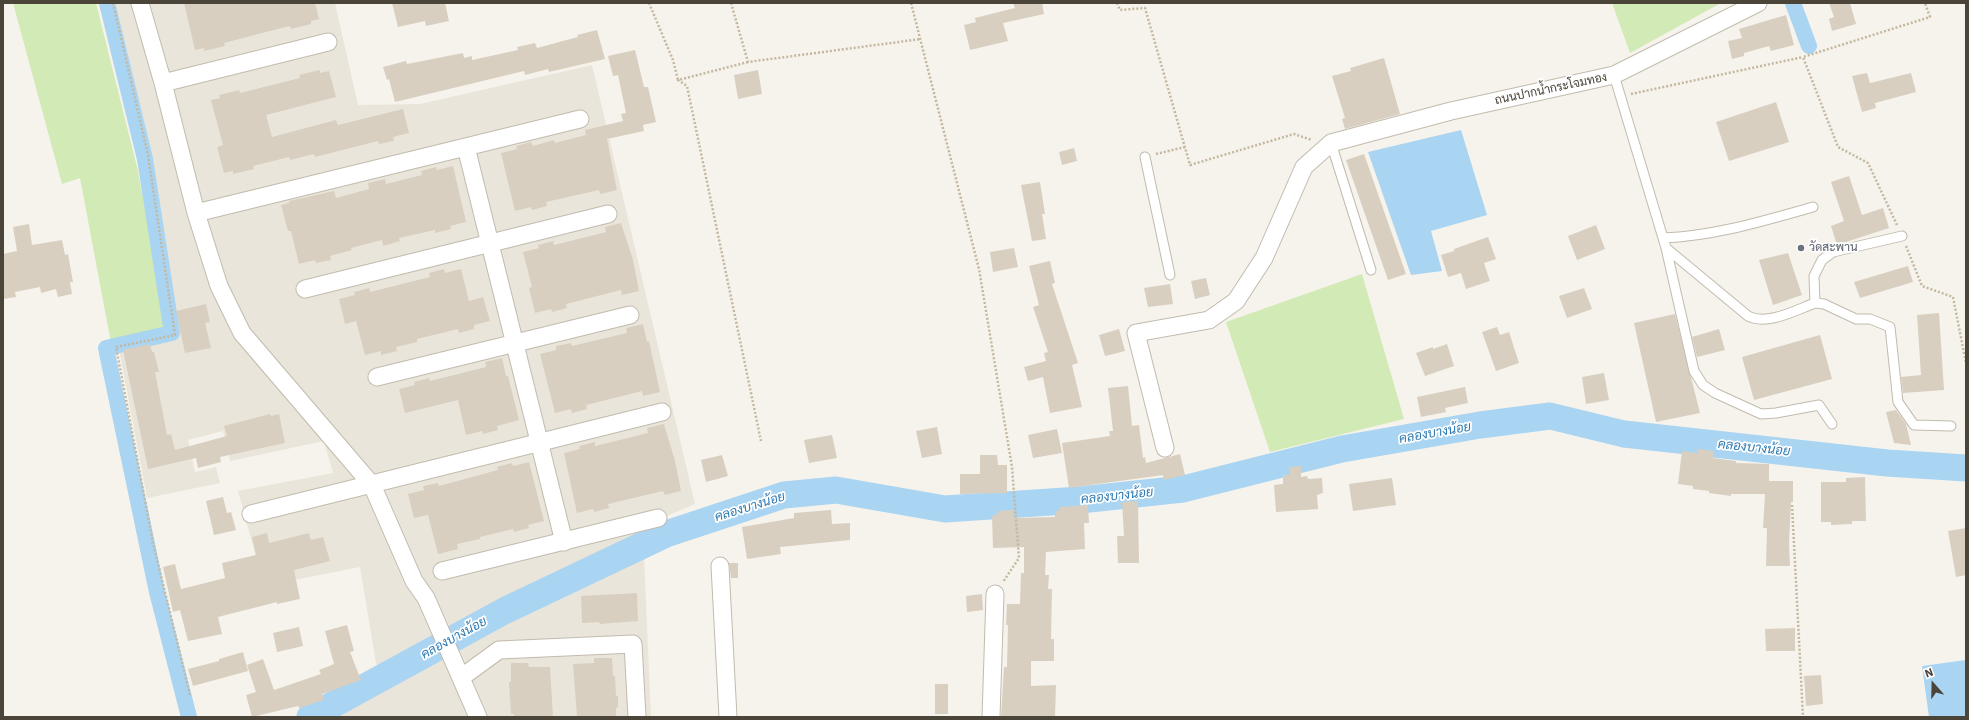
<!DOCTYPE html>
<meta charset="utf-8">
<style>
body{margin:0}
#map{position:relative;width:1969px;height:720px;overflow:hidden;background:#f6f3ec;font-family:"IBM Plex Sans",sans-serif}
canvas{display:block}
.frame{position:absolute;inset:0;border:4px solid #4b4439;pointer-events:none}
.north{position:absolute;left:1913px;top:664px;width:40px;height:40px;-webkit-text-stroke:3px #fff;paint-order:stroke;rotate:340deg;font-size:11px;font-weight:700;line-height:16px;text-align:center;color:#4b4439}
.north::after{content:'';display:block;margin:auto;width:14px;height:18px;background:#4b4439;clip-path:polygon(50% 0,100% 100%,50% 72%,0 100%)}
</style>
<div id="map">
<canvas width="1969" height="720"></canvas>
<div class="frame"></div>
<div class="north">N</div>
</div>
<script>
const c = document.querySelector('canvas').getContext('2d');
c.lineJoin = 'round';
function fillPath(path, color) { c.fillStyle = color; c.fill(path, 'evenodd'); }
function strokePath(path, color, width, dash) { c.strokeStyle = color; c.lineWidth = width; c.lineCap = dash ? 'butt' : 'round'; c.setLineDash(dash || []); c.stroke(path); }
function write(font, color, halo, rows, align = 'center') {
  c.font = font + ' "IBM Plex Sans",Sarabun,sans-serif'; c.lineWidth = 3.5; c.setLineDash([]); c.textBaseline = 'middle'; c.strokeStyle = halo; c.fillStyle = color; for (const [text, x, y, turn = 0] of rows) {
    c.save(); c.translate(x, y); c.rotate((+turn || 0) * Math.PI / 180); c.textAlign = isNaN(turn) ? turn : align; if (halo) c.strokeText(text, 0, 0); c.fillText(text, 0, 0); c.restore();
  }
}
fillPath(new Path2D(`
 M114,3H335L358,105L420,104L592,65L695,504L636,529L644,557L651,717H330L386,684L376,663L360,567L264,586L238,491L333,473L324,441L230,461L223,431L188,440L195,472L216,467L220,483L147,498L119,349L176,336L151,152Z`), '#eae5da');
fillPath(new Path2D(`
 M13,3H96L137,167L169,332L111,343L80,178L62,184Z
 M1612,3H1721L1630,53Z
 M1362,274L1404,419L1270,452L1226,322Z`), '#d2eab5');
fillPath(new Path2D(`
 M1461,130L1487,215L1431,231L1442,271L1411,275L1368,152Z
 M1966,660V717H1929L1922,666Z`), '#a9d4f2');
strokePath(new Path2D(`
 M107,3L145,159L172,333L106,348L157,592L189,717
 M1793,3L1809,46`), '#a9d4f2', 16);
strokePath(new Path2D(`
 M310,717L504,611L666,534L784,495L836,490L945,509L1080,500L1183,489L1342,449L1480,425L1550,416L1624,434L1887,463L1966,468`), '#a9d4f2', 27);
fillPath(new Path2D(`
 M184,3H315L319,19L311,21V24L291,29L290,26L266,32L224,43L225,46L204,51V48L195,50Z
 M392,3H445L449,21L426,26L425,21L398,27Z
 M1013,3H1042L1044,14L1003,23L1008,41L970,50L964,25L976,22L975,18L1015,8Z
 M1829,3H1850L1856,24L1832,31L1829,19L1834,17Z
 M1786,15L1794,45L1771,51L1769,46L1744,53V56L1732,59L1728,41L1742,38L1739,29Z
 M597,30L605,59L549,72L548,69L525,75L524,71L395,102L389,79L387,80L383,67L406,61L407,64L463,53L464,58L472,56V60L518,50L517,47L535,43L537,48L578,37L577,35Z
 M635,50L644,87H648L656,122L643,125L644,131L607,139L617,190L600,194L599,190L546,202L547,206L532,210L531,207L515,211L501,153L517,149L516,146L531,142L533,146L554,140L555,143L586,135L585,130L623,121L621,114L626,113L618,75L613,76L608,56Z
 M1384,58L1400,114L1345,129L1342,119L1345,118L1332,76L1351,71L1350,68Z
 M320,70V73L329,71L336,97L266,115L272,137L336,120L338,125L403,109L409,133L393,137L394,141L379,144L378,141L315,157L314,154L290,160L289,157L253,166L254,169L233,174V171L224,173L217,147L223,145L211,100L220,98L219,95L239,90L240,93L300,78L299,75Z
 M758,70L762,94L738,99L734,75Z
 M1867,73L1870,83L1911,73L1916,92L1875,103L1876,108L1862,112L1852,76Z
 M1776,102L1789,142L1729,161L1716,122Z
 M1074,148L1077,161L1062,165L1059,152Z
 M1364,154L1406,274L1388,280L1346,160Z
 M453,166L466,222L450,226L451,229L435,233V230L399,238L400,241L383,246L382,240L351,248L352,250L330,256L331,260L316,263L315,260L299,264L291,231H288L281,205L289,203V201L334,191L336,198L369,189L368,183L385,179L386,184L422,175L421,171L436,167L437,170Z
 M1849,176L1862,215L1883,208L1889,228L1837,245L1831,226L1844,221L1831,182Z
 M1040,182L1045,214H1042L1046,239L1032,241L1021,185Z
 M621,223L633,260L639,291L622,295L621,290L566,304L567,308L552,312L551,309L535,313L529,288L532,287L523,252L539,248L538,245L553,241L554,245L606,232L605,227Z
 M29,224L32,245L62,240L65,255L68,254L73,282H70L72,294L58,297L56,289L41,293L40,287L15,292L16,297L3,299V254L17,251L13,227Z
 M1596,225L1605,249L1577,260L1568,236Z
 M1488,237L1496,259L1484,263L1490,281L1466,289L1461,273L1448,277L1441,255L1454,251V249Z
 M1014,248L1018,267L993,272L990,252Z
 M1788,253L1802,295L1773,305L1759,260Z
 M1050,261L1055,283L1052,284L1078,363L1072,365L1082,407L1050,413L1043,377L1028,381L1024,367L1046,361L1044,353L1048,352L1033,307L1039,305L1029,266Z
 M1908,266L1913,282L1860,298L1854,282Z
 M444,269L445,273L461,269L469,301L483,297L490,321L474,325V329L459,333L458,329L417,339V342L396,347L397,351L381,355V351L365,355L356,321L345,324L339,299L355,295L354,292L369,288L370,292L430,277L429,273Z
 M1206,278L1210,295L1195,299L1191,281Z
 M1170,284L1173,304L1148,307L1144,288Z
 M1584,288L1592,309L1567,318L1559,296Z
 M206,304L210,322L205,323L211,348L185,353L176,311Z
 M1939,313L1944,390L1903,393L1901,377L1921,375L1917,315Z
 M1675,314L1700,413L1656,422L1634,323Z
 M643,324L647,342L649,341L660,392L643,396L642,391L586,405L587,409L572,413L571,409L555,413L540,354L556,350V346L571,343L572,346L627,333L626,328Z
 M1497,327L1500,335L1509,332L1519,363L1496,371L1482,332Z
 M1119,329L1125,351L1105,356L1099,335Z
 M1719,329L1725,350L1697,357L1692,337Z
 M1820,335L1832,379L1754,400L1742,357Z
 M150,344L152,352H154L159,372H155L167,435L171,434L175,450L227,436L224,426L270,414L271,416L279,414L285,443L220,457L221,462L198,468L196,458L148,469L123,350Z
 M1447,344L1454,366L1425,376L1416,353L1433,347V349Z
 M502,358L506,376H508L519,420L497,426L498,430L483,434L482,431L466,435L458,400L405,413L399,389L415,385L414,382L429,378L430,381L486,367L485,362Z
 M1604,373L1609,400L1586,404L1582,377Z
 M1128,386L1132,426L1139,425L1143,458L1145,457L1146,463L1180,454L1185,475L1164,480L1163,475L1069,488L1062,443L1110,436L1109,431H1113L1108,388Z
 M1465,387L1468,403L1445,408L1446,412L1421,417L1417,397Z
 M1896,410L1906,424L1911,445L1894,443L1886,412Z
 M664,424L675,461L681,491L665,495L663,491L608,504L609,508L594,512L593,509L577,513L564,453L580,449L579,446L595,442V446L648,433L647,428Z
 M937,427L942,454L922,458L916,431Z
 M1057,429L1062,453L1033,458L1028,435Z
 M832,435L837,458L809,463L804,440Z
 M1698,449L1714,451L1713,458L1736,461V463L1769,464V481H1793V502H1791L1789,543L1790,566H1766L1767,528H1763L1765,494H1731V496L1709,493V491L1693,489V486L1678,484L1682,451L1697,453Z
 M722,455L728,476L706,482L701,460Z
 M980,455H997L998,465H1007V493L960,494V474H980Z
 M529,462L544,521L528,525L529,528L514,532L513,529L480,537V539L457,544L458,549L438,554L428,515L414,518L408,494L424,490L423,486L438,483L439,486L498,470L497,467L512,463L513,466Z
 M1301,466V477L1307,476L1308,479L1322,478L1323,493L1317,495L1318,509L1276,512L1274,485L1283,484V475H1290L1289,467Z
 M1865,477L1866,521H1852V524L1831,525V522H1821V482H1846V478Z
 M1392,478L1396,505L1353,511L1349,484Z
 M223,497L227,513L231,512L236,530L214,535L206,501Z
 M1138,501L1139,563H1118L1117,536H1124L1122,502Z
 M1088,505L1089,523H1084L1085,549L1046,552L1045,575H1049L1048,589H1052L1051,639H1054V661H1031V686L1056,685L1055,717H1001L1004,667H1007L1008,625H1006L1007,604H1020L1021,573H1024V547L993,548L992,516L997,515V511L1013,510V518L1055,517V511H1060V507Z
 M831,510L832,524L850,523V540L780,547L781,554L747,559L742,527L794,518V513Z
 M1966,528V575L1956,577L1948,531Z
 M267,533L269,543L309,533L311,540L323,537L330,561L294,570L300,599L277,604V602L218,617L222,634L188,641L180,610L173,612L163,567L175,564L181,589L225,578L222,563L256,555L252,537Z
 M729,563H738V578H731Z
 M637,593L638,621L600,624L599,622L582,623L581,596Z
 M982,594L983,610L967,612L966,596Z
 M347,625L354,651L350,652L361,680L322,694L324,700L299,708L298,706L252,717L246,695L256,692L247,665L263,659L274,690L321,674L319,670L334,664L325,631Z
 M299,627L303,646L277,652L273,633Z
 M1795,628V651H1766L1765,629Z
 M243,652L248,671L193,686L188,669L219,661V659Z
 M594,658H612L613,676H615L616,696H618V707L616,708V717H577L573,664L594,663Z
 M511,663H528L529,667H550L553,717H514V714H511L509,682H511Z
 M1821,675L1823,704L1806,706L1804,676Z
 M935,684H948V714H935Z`), '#d8cfc1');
const service = new Path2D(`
 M1614,75L1666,248L1694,371L1703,385L1715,393L1761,414L1776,413L1819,405L1832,424
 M1331,143L1371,270
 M1145,157L1170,275
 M1663,238C1715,236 1763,221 1813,207
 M1666,248L1748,316C1767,326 1796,310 1815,303L1814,276L1822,260L1833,252L1902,236
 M1815,303L1824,304L1856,319H1870L1890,327L1898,402L1914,425L1951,426`);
const minor = new Path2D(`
 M140,3L163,83L196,213L219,286L242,333L372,485L414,581L426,598L478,717
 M163,83L328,42
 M466,147L564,542
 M196,213L580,119
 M305,289L608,214
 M377,377L630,315
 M1165,448L1136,333L1209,320L1236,301L1264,258L1304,167L1331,143L1451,111L1614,75L1758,3
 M251,514L662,412
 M720,566L728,717
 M442,571L658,518
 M462,677L499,650L633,644L637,717
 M991,717L995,594`);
strokePath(service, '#c2bbae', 11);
strokePath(minor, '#c2bbae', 19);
strokePath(new Path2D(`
 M113,3L148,155L175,335L116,347L153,543L190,695
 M649,3L673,60L678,80
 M731,3L748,62L921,39
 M911,3L979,269L1012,467L1019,558L1003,582
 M1117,3L1120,10L1145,8L1190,165L1294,134L1312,140
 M748,62L678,80L687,86L761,441
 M1631,94L1803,57
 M1156,154L1185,147
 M1897,225L1868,163L1838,147L1803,57L1930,17L1925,3
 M1906,246L1922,286L1953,297L1966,363
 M1792,505L1803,717`), '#c4b79f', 2.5, [2, 2]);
strokePath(service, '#fff', 9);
strokePath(minor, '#fff', 17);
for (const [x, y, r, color] of [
 [1801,248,4,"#6b7280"]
]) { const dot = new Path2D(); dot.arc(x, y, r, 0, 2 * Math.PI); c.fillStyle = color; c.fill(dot); strokePath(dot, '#fff', 1.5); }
write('12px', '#4b4439', '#fff', [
 ["ถนนปากน้ำกระโจมทอง",1551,89,-12]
]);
write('12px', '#5b616d', '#fff', [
 ["วัดสะพาน",1809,248]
], 'left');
write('italic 13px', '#2e7ab2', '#fff', [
 ["คลองบางน้อย",1435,433,-10],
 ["คลองบางน้อย",1754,448,6],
 ["คลองบางน้อย",1117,496,-6],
 ["คลองบางน้อย",750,507,-17],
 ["คลองบางน้อย",454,638,-29]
]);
</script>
